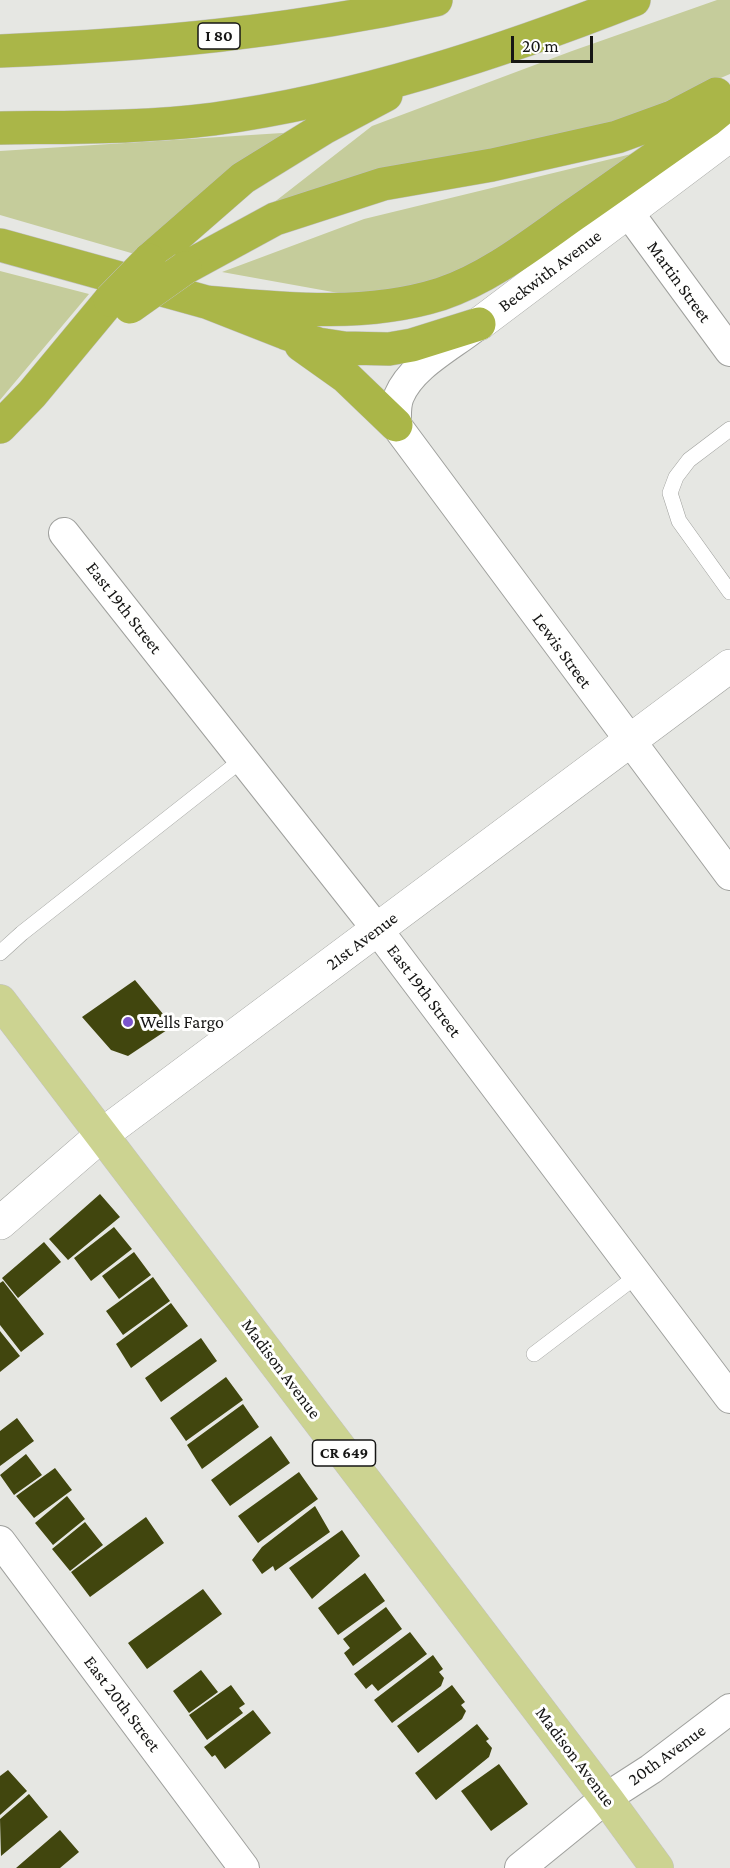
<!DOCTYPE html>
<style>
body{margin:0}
#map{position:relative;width:730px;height:1868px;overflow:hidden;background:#e6e7e3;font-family:"Crimson Pro",serif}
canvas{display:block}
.scale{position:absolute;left:511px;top:36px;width:82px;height:27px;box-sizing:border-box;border:3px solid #161615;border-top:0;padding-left:8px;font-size:18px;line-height:21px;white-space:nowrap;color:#161615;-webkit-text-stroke:4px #fffffe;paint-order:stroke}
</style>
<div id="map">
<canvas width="730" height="1868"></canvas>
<div class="scale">20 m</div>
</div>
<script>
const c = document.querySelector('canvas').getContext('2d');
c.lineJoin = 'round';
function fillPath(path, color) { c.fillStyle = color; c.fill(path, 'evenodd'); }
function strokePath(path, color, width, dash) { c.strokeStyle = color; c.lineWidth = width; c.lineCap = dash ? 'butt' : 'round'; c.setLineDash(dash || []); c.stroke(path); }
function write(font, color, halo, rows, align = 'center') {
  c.font = font + ' "Crimson Pro",serif'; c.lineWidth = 6; c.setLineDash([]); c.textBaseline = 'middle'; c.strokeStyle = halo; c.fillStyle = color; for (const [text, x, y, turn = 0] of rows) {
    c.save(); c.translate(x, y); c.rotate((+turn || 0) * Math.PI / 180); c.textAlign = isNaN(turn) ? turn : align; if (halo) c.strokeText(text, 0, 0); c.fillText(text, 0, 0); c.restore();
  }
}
fillPath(new Path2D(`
 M717,0H730V74L627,118L259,214L372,126L572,51Z
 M298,132L138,255L0,215V151Z
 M648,150L448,283L355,296L222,272L364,219Z
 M0,271L89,294L0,400Z`), '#c5cc9b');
fillPath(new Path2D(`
 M135,980L173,1026L128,1056L111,1050L82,1017Z
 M100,1194L120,1217L68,1260L49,1239Z
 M114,1227L132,1249L91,1281L74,1258Z
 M44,1242L61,1262L18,1298L2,1278Z
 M134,1252L151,1275L119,1299L102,1276Z
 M153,1277L170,1301L123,1335L106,1311Z
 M3,1281L44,1334L21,1352L0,1325V1283Z
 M171,1303L188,1326L131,1368L116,1344Z
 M0,1331L20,1356L0,1372Z
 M201,1338L217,1361L161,1402L145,1378Z
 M226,1377L243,1400L186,1441L170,1418Z
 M243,1404L259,1427L202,1469L187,1445Z
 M17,1418L34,1441L0,1466V1431Z
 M271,1436L290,1463L230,1506L211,1480Z
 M26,1454L42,1475L14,1495L0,1475Z
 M55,1468L72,1490L34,1518L16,1496Z
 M299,1472L318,1499L258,1543L238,1516Z
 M67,1496L85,1519L53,1545L35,1523Z
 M315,1506L330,1532L275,1571L273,1566L262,1574L252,1560L262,1547Z
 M146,1517L164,1543L90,1597L71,1572Z
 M85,1522L103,1545L70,1571L52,1549Z
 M342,1530L360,1556L312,1599L289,1568Z
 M365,1573L385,1601L338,1635L318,1608Z
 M203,1589L222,1614L147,1669L128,1643Z
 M386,1607L402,1629L353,1666L344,1653L350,1648L343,1639Z
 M410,1632L427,1654L378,1691L372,1684L366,1689L354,1674Z
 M433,1655L443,1669L439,1672L444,1678L441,1686L392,1723L374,1700Z
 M201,1670L218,1692L189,1713L173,1691Z
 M231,1685L245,1704L239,1708L243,1713L207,1740L189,1715Z
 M452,1685L465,1702L461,1705L466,1711L462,1719L418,1753L397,1726Z
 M253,1710L271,1733L225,1769L215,1755L212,1757L204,1747Z
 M477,1724L489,1739L486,1741L492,1748L489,1757L436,1800L415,1773Z
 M499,1764L528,1804L491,1831L461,1791Z
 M8,1770L27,1791L0,1815V1776Z
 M29,1794L48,1817L1,1856L0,1819Z
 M60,1830L79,1852L60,1868H16Z`), '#41460e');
const lane = new Path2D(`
 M730,429L689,460L676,477L670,493L679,521L730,592
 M0,953L22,933L243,759
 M534,1354L638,1275`);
const street = new Path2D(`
 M628,212L730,351
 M472,329C447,348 411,367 399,396C395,405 396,416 396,425L730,875
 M64,533L377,929L730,1398
 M0,1541L244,1868
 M520,1868L606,1798L651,1769L730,1709`);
const secondary = new Path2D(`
 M479,324L730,135
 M0,1223L103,1134L730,666`);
const primary = new Path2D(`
 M0,1001L606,1798L657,1868`);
const highway = new Path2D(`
 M0,51C149,45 290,32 436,0
 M0,128C71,127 143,128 214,119C358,99 499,53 634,0
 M0,245L206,302L285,333L318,344L344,348L389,349L412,345L479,324
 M149,260L243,178L324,128L386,95
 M185,268L275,219L383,184L492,165L617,137L672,117L716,94
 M206,302C283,309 365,318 441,294C489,278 532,244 573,215C618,184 662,152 707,121L730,102
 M301,345L346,377L396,425
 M0,427L32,394L110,300`);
strokePath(lane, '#9fa09d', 16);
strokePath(street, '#9fa09d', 32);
strokePath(secondary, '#9fa09d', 34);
strokePath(primary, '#c2c2c2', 34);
strokePath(highway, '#c2c2c2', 34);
strokePath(lane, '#fff', 15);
strokePath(street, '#fff', 30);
strokePath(secondary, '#fff', 33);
strokePath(primary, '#ccd391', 33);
strokePath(highway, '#aab648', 33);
const highwayBridge = new Path2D(`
 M110,300L149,260
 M130,307L185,268`);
strokePath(highwayBridge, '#c2c2c2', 34, []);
strokePath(highwayBridge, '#aab648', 33);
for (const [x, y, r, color] of [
 [128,1022,6,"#7b54cd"]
]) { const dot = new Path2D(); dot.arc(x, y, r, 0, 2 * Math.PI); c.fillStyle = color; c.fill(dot); strokePath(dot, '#fffffe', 2); }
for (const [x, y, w] of [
 [219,36,42],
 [344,1453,63]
]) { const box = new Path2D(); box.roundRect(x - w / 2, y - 13, w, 26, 4.5); c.fillStyle = '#fffffe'; c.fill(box); strokePath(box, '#161615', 1.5); }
write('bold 16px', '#161615', null, [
 ["I 80",219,36],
 ["CR 649",344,1453]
]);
write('18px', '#161615', '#fffffe', [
 ["Beckwith Avenue",550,271,-37],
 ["Martin Street",679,282,54],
 ["East 19th Street",124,608,52],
 ["Lewis Street",562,651,54],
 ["21st Avenue",362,941,-37],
 ["East 19th Street",424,991,53],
 ["Madison Avenue",281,1369,53],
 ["East 20th Street",122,1704,53],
 ["20th Avenue",667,1755,-36],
 ["Madison Avenue",575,1757,53]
]);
write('18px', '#161615', '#fffffe', [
 ["Wells Fargo",140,1022]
], 'left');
</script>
